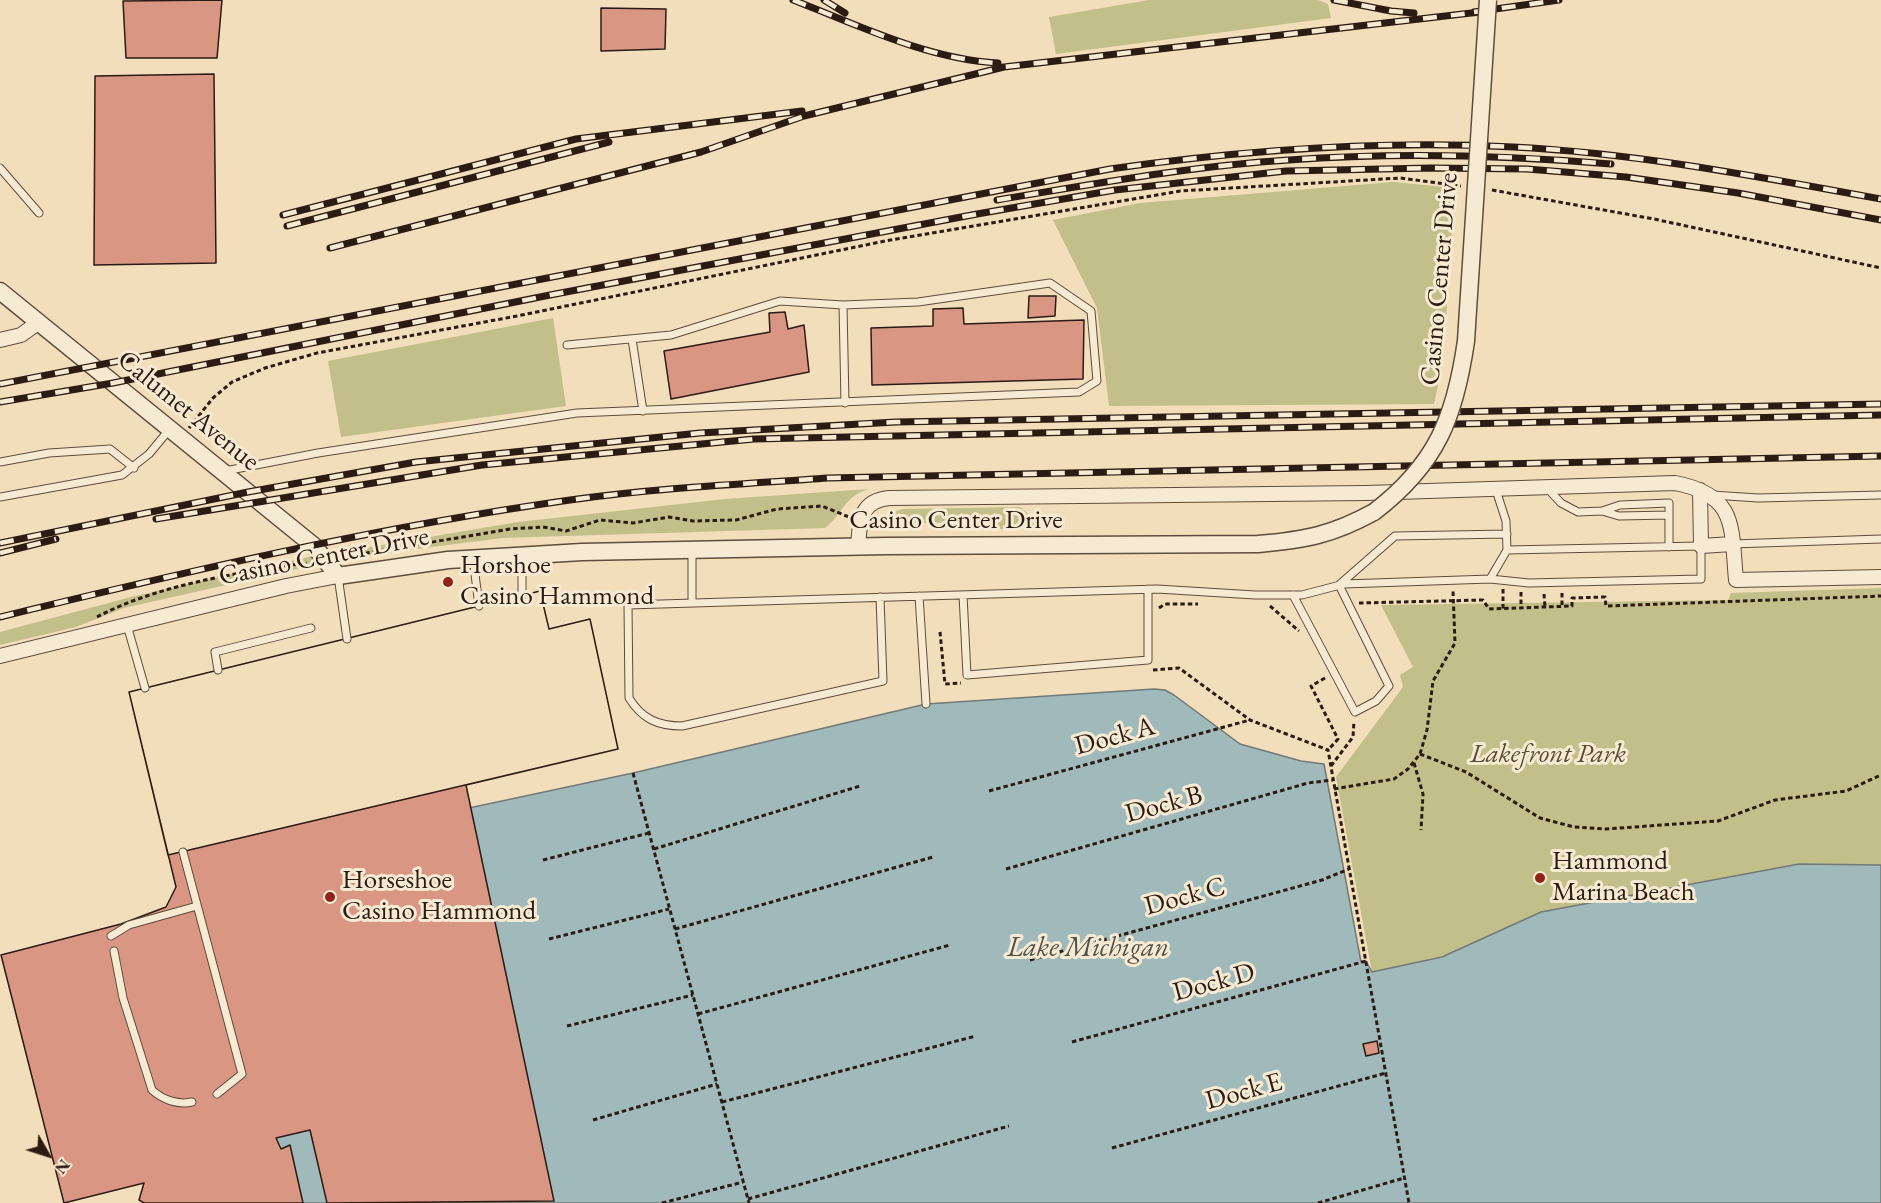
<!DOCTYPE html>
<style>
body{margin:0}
#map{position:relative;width:1881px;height:1203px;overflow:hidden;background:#f2deba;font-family:"EB Garamond",serif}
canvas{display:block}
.north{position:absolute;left:18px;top:1125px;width:60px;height:60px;-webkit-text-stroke:4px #f7ead2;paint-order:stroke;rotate:129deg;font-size:16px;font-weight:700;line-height:24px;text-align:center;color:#2c1b12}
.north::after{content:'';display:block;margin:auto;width:21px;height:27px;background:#2c1b12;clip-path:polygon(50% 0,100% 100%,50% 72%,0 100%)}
</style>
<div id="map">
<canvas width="1881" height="1203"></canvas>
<div class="north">N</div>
</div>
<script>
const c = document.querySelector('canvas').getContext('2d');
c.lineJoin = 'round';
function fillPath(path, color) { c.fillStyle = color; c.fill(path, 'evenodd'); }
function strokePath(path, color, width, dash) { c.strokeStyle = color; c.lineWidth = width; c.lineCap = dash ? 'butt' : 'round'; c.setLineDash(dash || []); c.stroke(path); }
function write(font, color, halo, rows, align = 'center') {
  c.font = font + ' "EB Garamond",serif'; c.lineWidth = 6; c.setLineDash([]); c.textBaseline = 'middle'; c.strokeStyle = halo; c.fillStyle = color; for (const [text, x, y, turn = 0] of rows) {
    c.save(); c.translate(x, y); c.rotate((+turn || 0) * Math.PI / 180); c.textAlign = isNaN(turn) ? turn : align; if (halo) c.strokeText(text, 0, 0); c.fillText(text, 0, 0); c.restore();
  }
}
fillPath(new Path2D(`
 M1149,0H1318L1328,4L1331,18L1056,54L1049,17Z
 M1393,182L1455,188L1443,362L1434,404L1109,406L1097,308L1053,220L1140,203Z
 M553,318L566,406L341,437L328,361Z
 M869,489C843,497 844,513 825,528L502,538L347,558L340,552L518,522L725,499Z
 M1020,507L1045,527L1002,529L967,522L890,524L893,512L903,509Z
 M313,556L315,565L124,608L76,627L0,645V632L131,597Z
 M1881,588V865L1799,864L1541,912L1442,957L1372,972L1336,777L1403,687L1400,675L1413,667L1381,605L1728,600L1731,593Z`), '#c2bf8b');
const water = new Path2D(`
 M1154,689L1165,690L1174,695L1240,744L1301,761L1324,764L1361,962L1366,961L1372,972L1442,957L1541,912L1799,864L1881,865V1203H281L204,878L469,808L633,773L926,704Z`);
fillPath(water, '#a0b9bb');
strokePath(water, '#727a77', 1.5);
const building = new Path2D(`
 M222,0L217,58H126L123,1Z
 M601,8L666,9L665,49L601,51Z
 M214,74L216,263L94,265L95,76Z
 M1029,296H1056L1055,316L1028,318Z
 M963,308L964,324L1084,320L1083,379L872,385L871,328L933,326V309Z
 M785,312L788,329L804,325L809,372L671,399L664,351L770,332L769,313Z
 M540,591L549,629L590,619L618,749L168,855L129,692Z
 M540,591L549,629L590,619L618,749L466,785L554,1201L327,1203L310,1130L276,1138L281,1149L290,1145L303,1203H144L139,1200L144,1183L64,1203L1,955L121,924L166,907L176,887L129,692Z
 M1377,1041L1379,1053L1366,1056L1363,1044Z`);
fillPath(building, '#d99683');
strokePath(building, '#2c1b12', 1.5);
const service = new Path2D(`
 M0,168L39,213
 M843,305L845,403
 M632,339L643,411
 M0,462L49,453L110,449L134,468
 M225,471L318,453L577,413L1079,392L1097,381L1091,311L1050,283L918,302L843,305L780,301L671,335L567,345
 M1548,489L1561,503L1578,512L1602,511L1619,516L1669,515V547
 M1496,490L1506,521L1507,550
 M1712,495L1758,498L1881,495
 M0,497L122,475L149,454L169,430
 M1602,511L1620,505L1669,503V515
 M1732,544L1881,539
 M473,558L479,606
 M338,576L347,639
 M963,595L967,675L1148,660V589
 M1293,595L1355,712L1376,701L1389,686L1339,585L1395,536L1507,534
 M522,596V555
 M919,596L926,704
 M880,597L883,681L682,726C658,726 642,719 629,698L628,605L1157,589L1255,595H1302L1344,584L1490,579L1507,550L1701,546V579L1529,583L1490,579
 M692,603V552
 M127,625L145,688
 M218,670L215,652L311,628
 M183,852L242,1074L217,1094
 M111,936L129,925L197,906
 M114,951L123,998L152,1090C163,1100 178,1105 192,1102`);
const minor = new Path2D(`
 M0,340L21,335L39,322
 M1700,490L1701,546L1732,544
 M858,547C860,522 859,501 889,498L1366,493L1675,483C1738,495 1731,528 1736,580L1881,577
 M0,656L286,586L338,576`);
const tertiary = new Path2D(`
 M0,291L314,546L338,576L448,560L582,552L885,546L1258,544C1305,540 1332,535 1374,512`);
strokePath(service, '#5e4c3c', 9);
strokePath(minor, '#5e4c3c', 16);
strokePath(tertiary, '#5e4c3c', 19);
strokePath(new Path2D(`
 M1492,190L1654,219L1881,268
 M189,428L213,398L232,382L265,368L317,353L517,316L885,241L1180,191L1400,178L1461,186
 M873,522L884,524
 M343,557L510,529L543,527L566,531L600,520L633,523L669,517L693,521L736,520L777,509L822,506L849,517
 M1503,589V609
 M1521,592V608
 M1562,593V607
 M1544,594L1545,607
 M1359,603L1483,600L1489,609L1572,606V598L1605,597L1606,606L1881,596
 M1270,606L1299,631
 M1159,608L1165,604H1198
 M97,617C157,585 240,572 307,563
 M940,632L945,684L961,683
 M1153,670L1179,668L1250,720L1328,750L1409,1203
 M1325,678L1311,686L1338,739L1329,749
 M1420,754L1466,772L1540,818L1574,827L1606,829L1718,821L1775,800L1846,791L1881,775
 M1414,763L1423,794L1421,830
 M1331,766L1353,737L1354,721
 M633,773L749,1203
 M1334,789L1394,779L1408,769L1420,754L1427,730L1433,681L1455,643L1453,591
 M989,791L1250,720
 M654,849L860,786
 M543,860L649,833
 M1006,869L1308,783L1333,780
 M675,929L933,857
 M549,939L669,909
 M1030,960L1322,880L1349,869
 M698,1014L950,945
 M567,1026L693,995
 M1072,1042L1366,961
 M722,1102L976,1036
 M593,1120L717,1084
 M1112,1148L1386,1073
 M748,1199L1009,1126
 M662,1203L743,1182
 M1318,1203L1404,1178`), '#2c1b12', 3, [4.5, 3]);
strokePath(service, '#f7ead2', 7);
strokePath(minor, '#f7ead2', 14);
strokePath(tertiary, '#f7ead2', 16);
const rail = new Path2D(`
 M793,0C858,25 927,59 998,63
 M824,0L845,13
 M1334,0L1391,11L1414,13
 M1474,12L1559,0
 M997,200C1094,184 1191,166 1289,160C1396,152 1505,155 1611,164
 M283,215L576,139L802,111
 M287,226L609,142
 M330,248L701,152L804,116L1004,67L1480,12
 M0,384L1110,169C1244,150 1378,140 1513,147C1637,153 1759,177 1881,199
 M0,402L113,383L550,295L977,214L1115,190L1286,171L1431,168L1527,169L1626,177L1738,193L1881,220
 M156,519L482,465L754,439L1881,415
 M0,543L248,492L416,462L700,433L896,422L1881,404
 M0,553L56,539
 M0,617C188,571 378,527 570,500C656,488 742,484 828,478L1881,456`);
strokePath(rail, '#2c1b12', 7);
strokePath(rail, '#f7ead2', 4.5, [14]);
const tertiaryBridge = new Path2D(`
 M1374,512C1437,464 1455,417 1466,341L1488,0`);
strokePath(tertiaryBridge, '#5e4c3c', 19, []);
strokePath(tertiaryBridge, '#f7ead2', 16);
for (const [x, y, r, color] of [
 [448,582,6,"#8f2418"],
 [1540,878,6,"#8f2418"],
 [330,897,6,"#8f2418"]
]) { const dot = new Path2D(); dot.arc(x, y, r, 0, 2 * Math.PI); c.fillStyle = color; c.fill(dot); strokePath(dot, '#f7ead2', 2); }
write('27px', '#2c1b12', '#f7ead2', [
 ["Casino Center Drive",1440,279,-85],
 ["Calumet Avenue",188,411,39],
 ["Casino Center Drive",956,521],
 ["Casino Center Drive",324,557,-11],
 ["Dock A",1115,737,-15],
 ["Dock B",1164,805,-15],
 ["Dock C",1185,897,-15],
 ["Dock D",1214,983,-15],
 ["Dock E",1244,1092,-15]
]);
write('27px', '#2c1b12', '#f7ead2', [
 ["Horshoe",460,566],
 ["Casino Hammond",460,597],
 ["Hammond",1552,862],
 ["Marina Beach",1552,893],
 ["Horseshoe",342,881],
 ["Casino Hammond",342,912]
], 'left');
write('italic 27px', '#594c36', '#f7ead2', [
 ["Lakefront Park",1548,755]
]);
write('italic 28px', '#55524d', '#f7ead2', [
 ["Lake Michigan",1088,948]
]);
</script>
